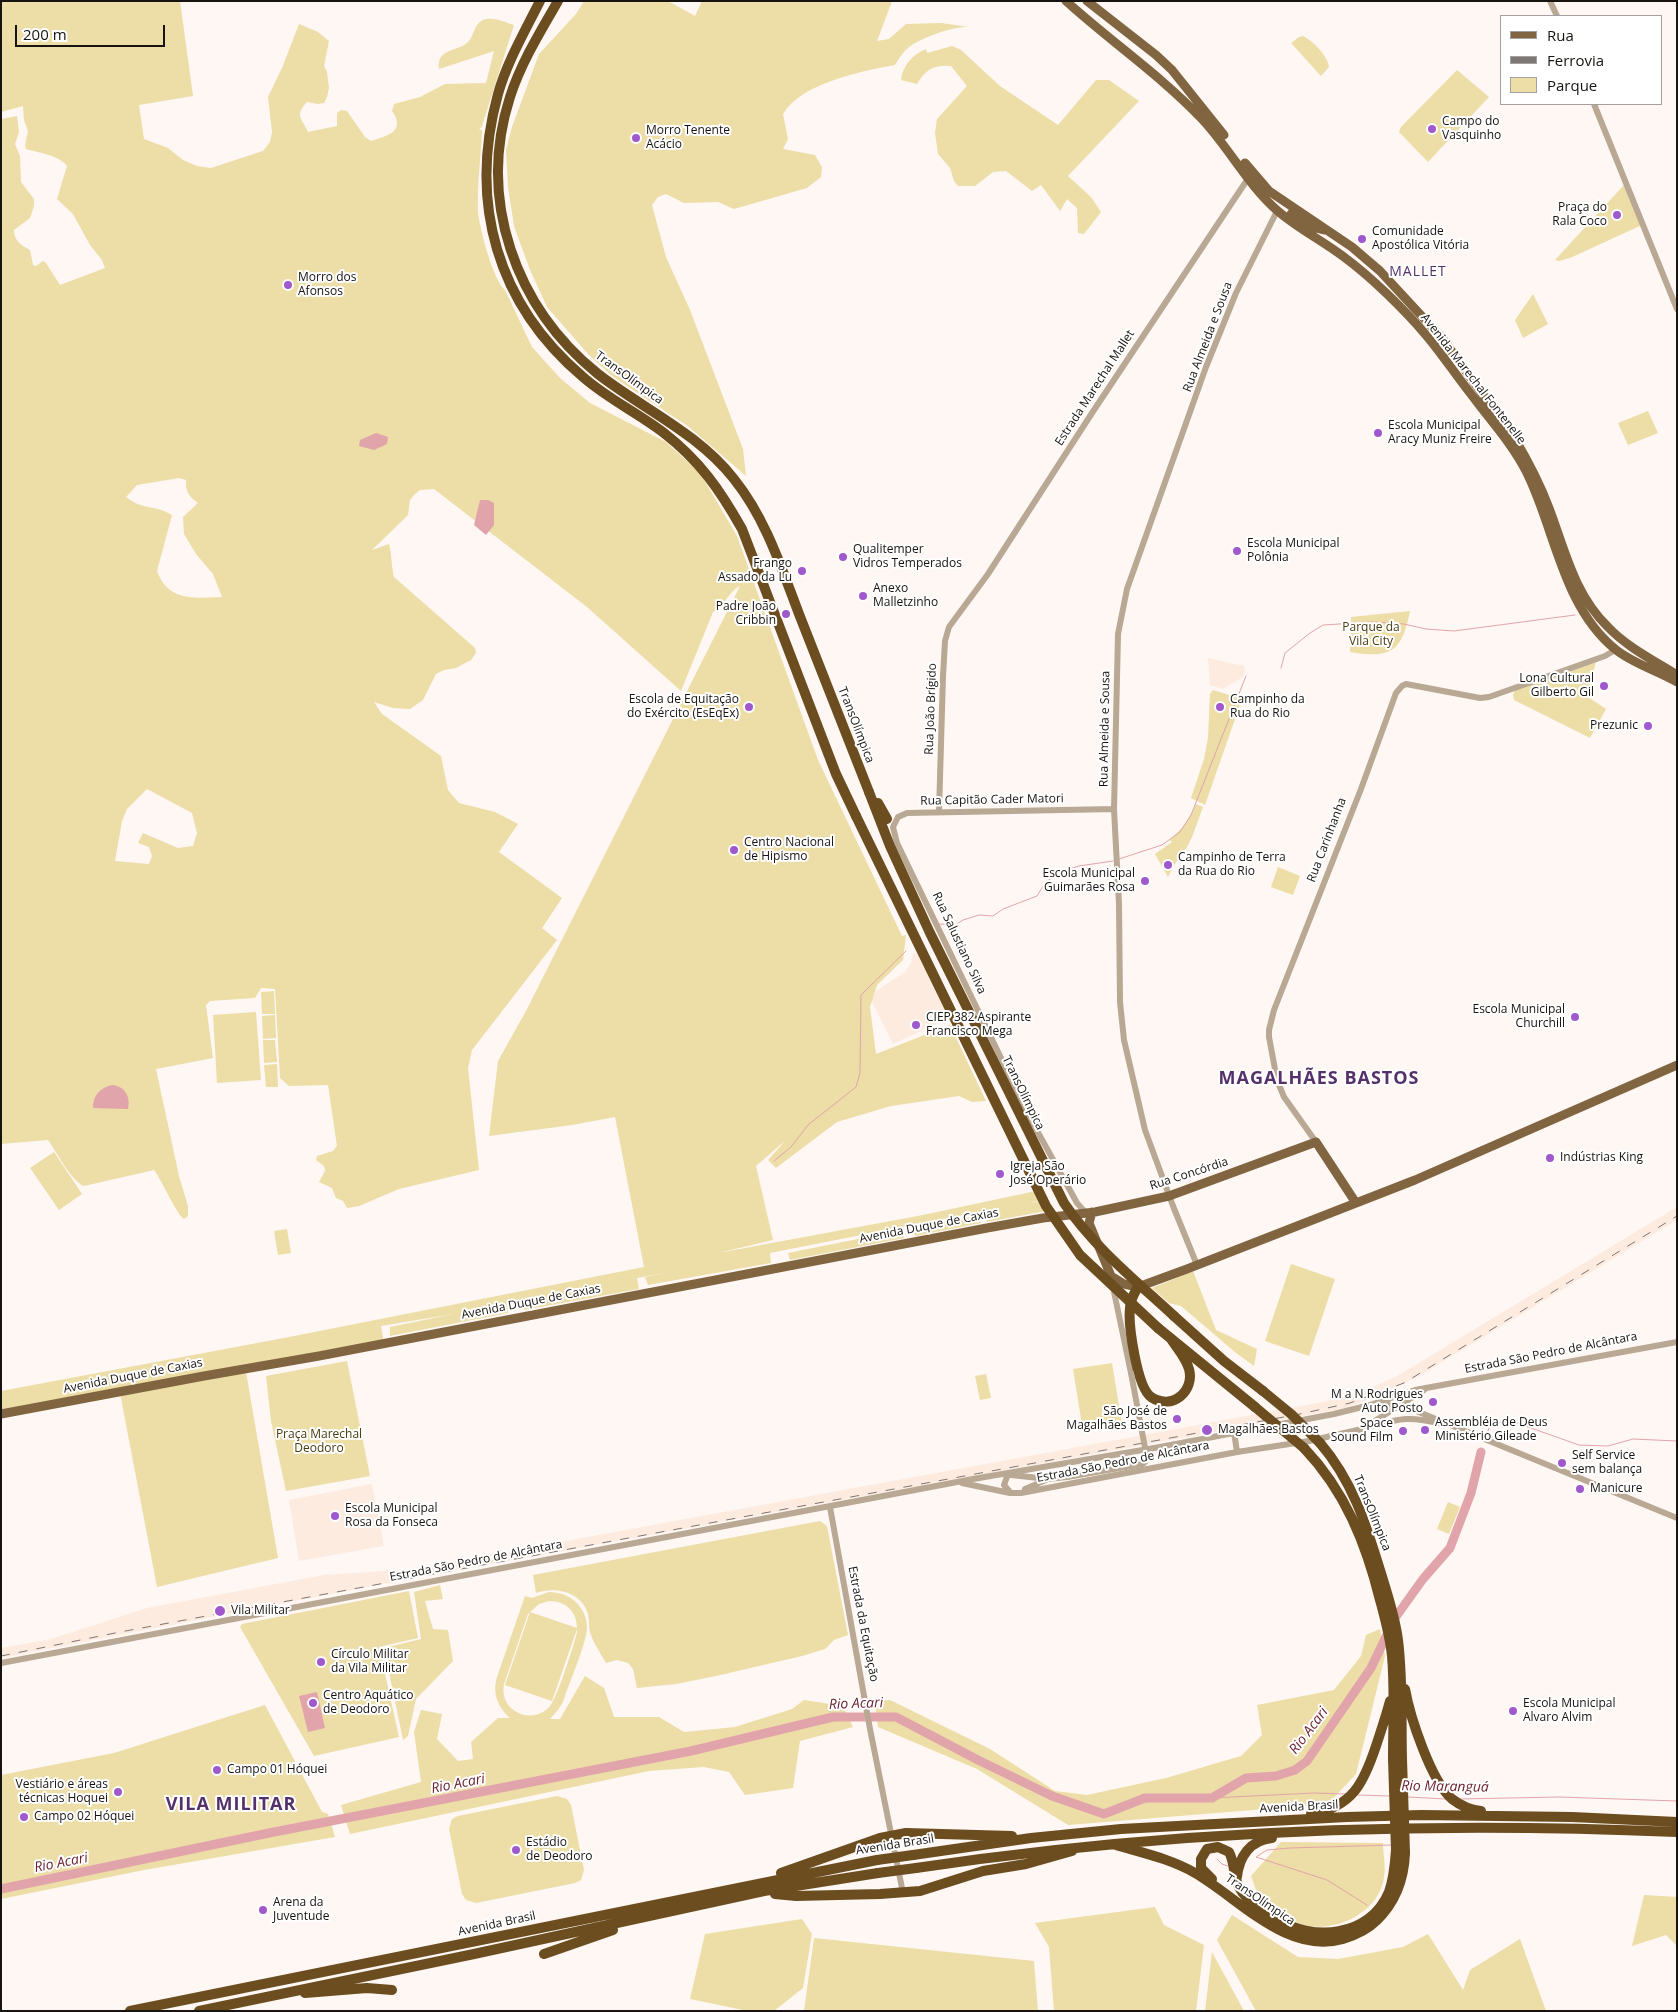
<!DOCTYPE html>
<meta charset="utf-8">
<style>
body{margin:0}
#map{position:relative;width:1678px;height:2012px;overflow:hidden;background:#fef7f3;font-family:"Open Sans",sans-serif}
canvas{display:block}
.frame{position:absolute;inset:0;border:2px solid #161310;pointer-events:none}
.legend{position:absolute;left:1500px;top:15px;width:162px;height:90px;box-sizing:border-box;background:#fff;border:1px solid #a2a19f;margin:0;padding:6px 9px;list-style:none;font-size:15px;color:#161310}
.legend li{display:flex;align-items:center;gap:10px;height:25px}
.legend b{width:25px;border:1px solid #a2a19f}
.scale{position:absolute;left:15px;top:25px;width:150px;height:22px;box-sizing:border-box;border:2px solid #161310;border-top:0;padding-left:6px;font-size:15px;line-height:18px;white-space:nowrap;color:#161310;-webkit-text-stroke:4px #fff;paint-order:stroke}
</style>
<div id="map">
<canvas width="1678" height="2012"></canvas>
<div class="frame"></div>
<ul class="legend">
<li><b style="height:6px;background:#816541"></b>Rua</li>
<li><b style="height:6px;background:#7c7774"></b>Ferrovia</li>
<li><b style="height:14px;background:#eddda6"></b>Parque</li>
</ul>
<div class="scale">200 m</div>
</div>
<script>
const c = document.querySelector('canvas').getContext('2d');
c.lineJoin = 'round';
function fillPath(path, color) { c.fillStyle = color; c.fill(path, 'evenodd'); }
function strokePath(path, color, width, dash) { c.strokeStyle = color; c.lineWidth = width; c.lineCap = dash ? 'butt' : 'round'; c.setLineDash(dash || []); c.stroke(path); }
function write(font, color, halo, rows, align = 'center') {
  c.font = font + ' "Open Sans",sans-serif'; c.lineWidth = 4; c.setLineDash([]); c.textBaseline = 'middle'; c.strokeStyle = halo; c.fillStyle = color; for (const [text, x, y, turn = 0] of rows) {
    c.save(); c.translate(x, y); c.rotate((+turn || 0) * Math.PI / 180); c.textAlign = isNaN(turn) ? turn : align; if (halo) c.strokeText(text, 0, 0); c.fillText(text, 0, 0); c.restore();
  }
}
fillPath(new Path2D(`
 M1208,658L1244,666L1245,670L1243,677L1223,689L1210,685Z
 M917,953L949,1018L893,1044L871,1000L876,991L905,972L911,963L913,954Z
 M1677,1207V1220L1419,1376L1386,1392L1346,1408L398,1581L1,1658V1648L51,1639L147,1608L324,1575L413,1569L1323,1402L1364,1391L1397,1376Z
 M372,1484L384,1546L299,1561L289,1500Z`), '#feebe0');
fillPath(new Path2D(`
 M1,1H180L193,96L139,105L144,139L168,148L183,160L197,166L211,168L263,151L270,142L272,132L268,97L282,68L299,24L318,32L329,41L324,66L327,72L329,88L327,97L324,103L318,104L307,102C294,116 302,118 308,132L337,126V113L341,110L347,111L365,137L371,141C388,136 406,131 392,111L394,104L420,97L445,84L486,83L494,51L439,69C436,48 458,52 468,42C475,35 473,25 483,20C494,16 504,22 514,25L482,126L479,130H482C481,156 477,184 478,211C479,227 493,280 505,290L532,347L560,378L590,403L666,442L700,473L737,536L818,760L902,936L906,935L903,960L877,985L870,1007L876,1054L950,1025L986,1101L972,1102L959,1096L891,1106L837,1122L776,1168L768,1160L786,1140L756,1166L773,1240L718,1253L923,1215L1036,1191L1041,1200L1029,1203L1042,1201L1046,1211L987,1222L983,1211L770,1253L771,1263L648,1285L645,1277L668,1272L637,1278L639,1289L524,1310L522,1301L507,1304L508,1313L390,1336V1327L453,1314L381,1326L384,1343L246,1372L278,1558L157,1587L120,1393L1,1415V1391L284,1338L644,1267L615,1117L572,1125L489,1136L498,1061L526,1011L740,586C729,591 724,607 713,612L681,691L587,607L434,489L420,490L414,495L410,500L408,515L372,550L389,544C392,555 391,565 394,577L475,648L476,653L471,660L456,668L444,670L436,674L423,700L410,709L393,708L374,702L382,714L441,756L448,790L459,803L495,812L518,824L499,852L562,898L542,928L557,940L472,1050L468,1068L479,1170L399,1189L359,1206L347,1208L343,1201L336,1198L332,1188L319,1182L325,1171L324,1166L316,1160L317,1156L333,1151L337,1146L328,1085L289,1086L280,1078L275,989L261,988L255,998L210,1001L206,1005L213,1058L156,1069L179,1176L188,1206V1216L184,1219C175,1212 163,1182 154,1170L84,1186C70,1180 57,1152 48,1140L1,1144V119L17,116L19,132L15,144L20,156L21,182L34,199V206L30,218L14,230C14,241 21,245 30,250L33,265L36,266L43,261L46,263L60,285L105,268L102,260L90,245L73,214L57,199L67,166C59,155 39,153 26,149L25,145L28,131L24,120L23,106L1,112ZM179,478L186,480C185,491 189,497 198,503L183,517L184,534L196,554L213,574L222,597C195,598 168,602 157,571L172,515C156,505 142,510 126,497L137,485ZM147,789L192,813L197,833L193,846L178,848L143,833L138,843L149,847L152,856L149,864L115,861L122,821L127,809Z
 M584,1H668L695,16L702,1H892L877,41L889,39L906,24L941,23L969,27C954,26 922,37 909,47C903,52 899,58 895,65C862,71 801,83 783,114L788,139L783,149L815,155L822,167L821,177L807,188L734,209L718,202L684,203L666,194L658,197L652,205L666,257L690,310L743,449L746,476L689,427L612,376L589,355L547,307L530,270L514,226L508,187L506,150L512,127L539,54L576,14Z
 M1303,36C1313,41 1328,56 1329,67L1321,76L1291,43L1299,37Z
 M952,46L961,50L1000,86L1058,125L1096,80H1109L1139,101L1068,176L1091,197L1101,212L1084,234L1078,233L1077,208L1067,199L1060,211L1041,185L1032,191L1006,171L993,172L975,186H958L954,181L950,168L938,154L935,133L937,119L967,86L951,66C934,64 925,70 917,84L901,80C903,65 912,55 926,49L927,53Z
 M1457,70L1489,97L1428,162L1399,132L1401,127Z
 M1624,185L1642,225L1570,258L1559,261L1555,260Z
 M1533,294L1548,324L1523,338L1515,320Z
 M1648,411L1658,433L1628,445L1618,423Z
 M1410,611C1402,651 1392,659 1350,652L1351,617Z
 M1596,661L1588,697L1606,709L1590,738L1514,700L1513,695L1515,690Z
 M1213,690L1242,699L1205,805L1191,798L1204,759L1208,738L1210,694Z
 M1196,804L1203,807L1192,837L1186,849L1182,851L1168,877L1155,854L1172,842L1169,840C1182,830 1189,819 1196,804Z
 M1278,867L1300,876L1293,895L1271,887Z
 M274,991L275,1014H262L261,992Z
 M256,1012L261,1080L217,1083L213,1015Z
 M275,1015L276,1038L263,1039L262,1016Z
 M263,1040H275L277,1062L264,1063Z
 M277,1064L278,1087H266L264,1065Z
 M54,1152L82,1194L59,1210L30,1168Z
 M978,1216L981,1223L915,1236L913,1228Z
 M287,1229L291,1253L278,1255L274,1231Z
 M903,1230L904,1238L790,1260L788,1253Z
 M1291,1264L1335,1279L1309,1356L1265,1341Z
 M1193,1271L1216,1330L1257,1349L1254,1366L1236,1353L1181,1306L1169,1303L1152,1288Z
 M347,1361L370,1476L286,1491L271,1421L266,1376Z
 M1112,1363L1122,1424L1083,1431L1073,1369Z
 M986,1374L991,1398L980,1400L975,1376Z
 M1448,1502L1460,1507L1449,1534L1437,1529Z
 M820,1521L827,1526L848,1635L834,1640L825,1649L802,1656L716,1676L676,1684L637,1688L633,1669L628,1663L617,1660L606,1663C601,1654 594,1644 591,1635C588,1628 590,1619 587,1611C580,1592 555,1586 536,1593L533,1575Z
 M440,1585L443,1599L425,1601L433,1629L448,1630L453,1661L416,1699L408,1736L403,1740L384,1648L421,1639L414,1592Z
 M409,1591L418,1638L379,1647L399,1737L314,1756L240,1627L242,1624Z
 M549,1592C569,1592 587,1606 587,1628C586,1645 569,1683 563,1702L558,1710L550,1719H560L585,1676L604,1688L614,1717H659L684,1732L735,1727L792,1709L804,1700L843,1706L853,1727L800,1741L793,1788L745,1795L729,1772L704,1767L649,1771L350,1834L341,1805L421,1782L414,1732L421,1710L442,1714L437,1739L458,1761L473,1759L471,1742L498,1718H510C498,1707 492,1694 497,1677L525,1596L532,1598ZM549,1601C566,1601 577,1612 577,1628L530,1612L505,1685L552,1701L577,1629V1633C573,1647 558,1696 550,1706C542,1716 526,1719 515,1711C505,1705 502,1694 504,1684L528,1614L539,1604Z
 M1380,1629L1385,1656L1356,1774L1328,1804L1068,1825L977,1769L878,1727L875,1701L890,1700L990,1749L1055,1791L1087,1795L1166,1778L1241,1756L1262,1735L1257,1705L1334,1690L1361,1656L1366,1635Z
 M265,1705L322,1812L328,1814L335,1837L144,1870L1,1899V1775L114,1753Z
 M557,1796L567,1799L571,1805L584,1870L581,1880L575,1883L476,1903L466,1900L462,1894L449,1829L452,1819L458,1816Z
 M1281,1842L1383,1843C1383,1854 1386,1866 1384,1877C1380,1912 1336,1933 1304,1925C1293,1922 1272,1907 1260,1901L1251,1876Z
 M1644,1895L1677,1897V1946L1666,1935L1632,1946Z
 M1155,1907L1164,1925L1204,1945L1196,2011H1054L1049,1947L1035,1923Z
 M1232,1915L1298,1957L1338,1959L1403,1947L1428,1934L1463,1990L1470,1970L1520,1939L1546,2011H1256L1217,1940Z
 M802,1919L812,1934L803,1988L774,2011H748L690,1999L705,1934Z
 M814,1938L1034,1961L1038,2011H804Z
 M1212,1952L1244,2011H1205Z`), '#eddda6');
fillPath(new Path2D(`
 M376,433L388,437L387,444L374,450L359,446L360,440Z
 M480,500H488L494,503V525L486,535L474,525Z
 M112,1085C125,1086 131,1097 128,1109L93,1108C93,1095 100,1088 112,1085Z
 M317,1692L325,1728L308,1732L299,1696Z`), '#e2a4ab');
strokePath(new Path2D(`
 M1281,668L1285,653L1310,633L1323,625L1372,622L1404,624L1426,629L1454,631L1575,615
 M1119,859L1162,845L1180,832L1191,815L1246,676
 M939,924L955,925L963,920L979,915L993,916L1003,909L1037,896L1045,883L1058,873L1079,866L1113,861
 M774,1161L791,1147L808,1125L856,1087L860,1073L861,995L906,951
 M1486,1436L1491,1423L1514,1422L1579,1445L1608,1446L1633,1439L1677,1441
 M1358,1795L1389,1796
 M1408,1797L1446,1799
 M1212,1798L1313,1793L1346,1794
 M1460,1799L1559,1797L1677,1801
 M1217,1859L1222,1864L1228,1866
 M1367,1905L1327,1880L1256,1857L1267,1850L1290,1848L1392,1845`), '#e2a4ab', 1);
strokePath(new Path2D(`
 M1,1889L269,1833L691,1751L833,1717H896L978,1760L1052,1796L1104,1814L1145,1798H1212L1246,1778L1276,1776L1295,1770L1307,1761L1371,1668L1395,1618L1423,1579L1450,1548L1471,1493L1481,1452`), '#e2a4ab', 9);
strokePath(new Path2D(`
 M1550,1L1557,16
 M1594,104L1677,309
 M939,812L943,676L945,641L949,627L988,574L1092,413L1249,177
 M1316,1142L1284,1097L1277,1080L1269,1037V1030L1274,1010L1361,789L1396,693L1402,686L1406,684L1480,698L1489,697L1605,656L1615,650
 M1085,1212L1077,1203L1030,1118L897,843L893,827L898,817L907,813L1114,809
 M1197,1265L1173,1206L1145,1130L1124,1040L1120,1002L1119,904L1114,809L1118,634L1127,589L1206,367L1236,293L1277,211
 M1113,1287L1131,1373
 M1377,1404L1400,1405L1409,1408L1677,1518
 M1371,1426C1402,1418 1410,1416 1442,1424
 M1234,1432L1237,1452
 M1008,1474L1004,1485L1010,1492
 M1011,1475L1048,1479L1067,1477
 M962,1483L1010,1493H1021L1237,1452L1309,1441L1362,1429L1424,1390
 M1025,1489L1046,1480
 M830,1507L870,1729L903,1893
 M1,1663L973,1479L1160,1447L1334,1414L1370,1405L1415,1390L1677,1342`), '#b8a894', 6);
strokePath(new Path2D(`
 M1066,1C1110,41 1160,75 1201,118C1228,146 1249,187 1279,212C1299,229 1323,241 1344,257C1371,277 1404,309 1426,335C1443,355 1457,377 1474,398C1492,422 1512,444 1526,471C1555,528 1562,606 1615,649C1633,664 1657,670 1677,682
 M1087,1L1156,55L1172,70L1224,135
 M1245,163L1269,191L1352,247L1380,271L1442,338L1515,439C1528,461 1540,484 1549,508C1565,550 1574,594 1608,627C1627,647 1653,660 1677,675
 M1291,214L1312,227L1324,230
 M1092,1212L1089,1223L1111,1276L1124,1284L1138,1287L1187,1269L1415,1180L1677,1065
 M1,1414L204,1376L319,1356L987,1228L1043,1218L1095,1212L1169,1196L1316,1142L1356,1203`), '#816541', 9);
strokePath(new Path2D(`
 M540,1C525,31 507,62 498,94C468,203 497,304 583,377C608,399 638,413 664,433C700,461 720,490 742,529L836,774L856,816
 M558,1C540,32 521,63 510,97C477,200 515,307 598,374C643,409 698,433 734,479C766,519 781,567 799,614C822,673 846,733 869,792
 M878,803L887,819
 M1138,1287C1134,1294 1130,1300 1130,1308C1128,1325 1137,1387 1151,1397C1172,1411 1195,1391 1189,1369C1186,1358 1177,1348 1171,1339
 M1174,1316L1224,1361L1263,1391
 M1158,1328L1255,1407
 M1320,1443C1352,1480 1366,1524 1380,1570C1387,1593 1395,1616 1398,1640C1403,1679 1401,1719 1402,1759
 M1304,1448C1345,1491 1366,1543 1380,1600C1385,1618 1390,1637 1392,1656C1395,1690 1393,1725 1393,1759
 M1405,1689C1410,1717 1431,1781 1452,1799C1461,1806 1471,1810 1481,1811
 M1311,1814C1353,1807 1364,1782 1376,1746C1381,1731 1386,1716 1390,1701
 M1116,1845C1143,1853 1171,1859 1195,1873C1240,1899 1287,1955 1343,1939C1356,1935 1367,1930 1376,1921C1396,1902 1404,1880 1405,1853
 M913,1855L1031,1838L1121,1829L1347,1817L1421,1815L1572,1817L1677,1822
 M916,1868C1167,1830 1423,1821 1677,1832
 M781,1873L880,1838L906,1833L1012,1836
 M1237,1877C1239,1857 1250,1840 1272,1838
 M1212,1879L1201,1868V1859L1207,1849L1218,1847L1229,1852C1236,1865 1232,1879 1242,1892C1250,1903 1263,1910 1275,1918C1312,1942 1370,1938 1389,1892C1394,1878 1395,1864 1396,1850
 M775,1894L796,1896L880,1894L920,1891L983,1871L1026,1864L1072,1851
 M544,1954L613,1930
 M305,1993L367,1988L392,1990
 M130,2011L877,1860
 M199,2011L474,1954L764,1891L878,1873`), '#6c4d20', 10);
strokePath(new Path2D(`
 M1,1656L120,1632L1300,1414L1350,1403L1404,1383L1677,1216`), '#7c7774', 1, [9, 9]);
strokePath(new Path2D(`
 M1067,1477L1143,1464L1146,1461V1453L1131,1373`), '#b8a894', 6);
strokePath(new Path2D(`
 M869,792L890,846L930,933L1064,1203C1094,1247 1135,1280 1174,1316
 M856,816L1046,1206L1080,1255L1158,1328
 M1263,1391L1291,1414L1320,1443
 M1255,1407L1304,1448
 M1393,1759L1396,1850
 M1402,1759L1405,1853
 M877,1860L913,1855
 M878,1873L916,1868`), '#6c4d20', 10);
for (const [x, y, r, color] of [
 [1432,129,5,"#a059cd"],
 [636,138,5,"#a059cd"],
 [1617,215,5,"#a059cd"],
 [1362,239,5,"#a059cd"],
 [288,285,5,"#a059cd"],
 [1378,433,5,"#a059cd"],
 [1237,551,5,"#a059cd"],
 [843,557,5,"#a059cd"],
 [802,571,5,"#a059cd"],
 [863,596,5,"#a059cd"],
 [786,614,5,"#a059cd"],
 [1604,686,5,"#a059cd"],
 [749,707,5,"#a059cd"],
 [1220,707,5,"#a059cd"],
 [1648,726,5,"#a059cd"],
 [734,850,5,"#a059cd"],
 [1168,865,5,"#a059cd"],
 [1145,881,5,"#a059cd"],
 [1575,1017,5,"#a059cd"],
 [916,1025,5,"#a059cd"],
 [1550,1158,5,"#a059cd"],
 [1000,1174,5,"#a059cd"],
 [1433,1402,5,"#a059cd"],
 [1177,1419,5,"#a059cd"],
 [1207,1430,6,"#a059cd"],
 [1425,1430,5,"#a059cd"],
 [1403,1431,5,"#a059cd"],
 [1562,1463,5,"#a059cd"],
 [1580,1489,5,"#a059cd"],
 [335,1516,5,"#a059cd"],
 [220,1611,6,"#a059cd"],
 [321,1662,5,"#a059cd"],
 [313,1703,5,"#a059cd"],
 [1513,1711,5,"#a059cd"],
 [217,1770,5,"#a059cd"],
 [118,1792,5,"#a059cd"],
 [24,1817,5,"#a059cd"],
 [516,1850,5,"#a059cd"],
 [263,1910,5,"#a059cd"]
]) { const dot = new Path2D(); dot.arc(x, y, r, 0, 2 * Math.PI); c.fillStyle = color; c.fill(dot); strokePath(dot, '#fff', 2); }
write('12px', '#161310', '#fff', [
 ["Campo do",1442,122],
 ["Vasquinho",1442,136],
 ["Morro Tenente",646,131],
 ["Acácio",646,145],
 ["Praça do",1607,208,"right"],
 ["Rala Coco",1607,222,"right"],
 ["Comunidade",1372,232],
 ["Apostólica Vitória",1372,246],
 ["Morro dos",298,278],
 ["Afonsos",298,292],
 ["Escola Municipal",1388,426],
 ["Aracy Muniz Freire",1388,440],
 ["Escola Municipal",1247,544],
 ["Polônia",1247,558],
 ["Qualitemper",853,550],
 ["Vidros Temperados",853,564],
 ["Frango",792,564,"right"],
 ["Assado da Lu",792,578,"right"],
 ["Anexo",873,589],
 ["Malletzinho",873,603],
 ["Padre João",776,607,"right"],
 ["Cribbin",776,621,"right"],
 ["Lona Cultural",1594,679,"right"],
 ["Gilberto Gil",1594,693,"right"],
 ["Escola de Equitação",739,700,"right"],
 ["do Exército (EsEqEx)",739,714,"right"],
 ["Campinho da",1230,700],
 ["Rua do Rio",1230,714],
 ["Prezunic",1638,726,"right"],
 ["Centro Nacional",744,843],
 ["de Hipismo",744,857],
 ["Campinho de Terra",1178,858],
 ["da Rua do Rio",1178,872],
 ["Escola Municipal",1135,874,"right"],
 ["Guimarães Rosa",1135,888,"right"],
 ["Escola Municipal",1565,1010,"right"],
 ["Churchill",1565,1024,"right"],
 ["CIEP 382 Aspirante",926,1018],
 ["Francisco Mega",926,1032],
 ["Indústrias King",1560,1158],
 ["Igreja São",1010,1167],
 ["José Operário",1010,1181],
 ["M a N Rodrigues",1423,1395,"right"],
 ["Auto Posto",1423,1409,"right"],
 ["São José de",1167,1412,"right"],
 ["Magalhães Bastos",1167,1426,"right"],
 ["Assembléia de Deus",1435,1423],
 ["Ministério Gileade",1435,1437],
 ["Space",1393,1424,"right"],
 ["Sound Film",1393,1438,"right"],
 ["Magalhães Bastos",1218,1430],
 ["Self Service",1572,1456],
 ["sem balança",1572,1470],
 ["Manicure",1590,1489],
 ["Escola Municipal",345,1509],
 ["Rosa da Fonseca",345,1523],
 ["Vila Militar",231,1611],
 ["Círculo Militar",331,1655],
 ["da Vila Militar",331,1669],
 ["Centro Aquático",323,1696],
 ["de Deodoro",323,1710],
 ["Escola Municipal",1523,1704],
 ["Alvaro Alvim",1523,1718],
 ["Campo 01 Hóquei",227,1770],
 ["Vestiário e áreas",108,1785,"right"],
 ["técnicas Hoquei",108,1799,"right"],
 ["Campo 02 Hóquei",34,1817],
 ["Estádio",526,1843],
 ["de Deodoro",526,1857],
 ["Arena da",273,1903],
 ["Juventude",273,1917]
], 'left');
write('12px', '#161310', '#fff', [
 ["Rua Almeida e Sousa",1208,337,-69],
 ["TransOlímpica",629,378,36],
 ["Avenida Marechal Fontenelle",1473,379,52],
 ["Estrada Marechal Mallet",1095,388,-57],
 ["Rua João Brígido",931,709,-88],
 ["TransOlímpica",856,725,69],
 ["Rua Almeida e Sousa",1105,729,-89],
 ["Rua Capitão Cader Matori",992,800,-1],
 ["Rua Carinhanha",1327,840,-69],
 ["Rua Salustiano Silva",959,943,65],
 ["TransOlímpica",1023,1093,64],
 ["Rua Concórdia",1189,1174,-18],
 ["Avenida Duque de Caxias",929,1226,-11],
 ["Avenida Duque de Caxias",531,1302,-11],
 ["Estrada São Pedro de Alcântara",1551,1353,-11],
 ["Avenida Duque de Caxias",133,1376,-11],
 ["Estrada São Pedro de Alcântara",1123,1462,-11],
 ["TransOlímpica",1372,1513,68],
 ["Estrada São Pedro de Alcântara",476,1561,-11],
 ["Estrada da Equitação",863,1624,79],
 ["Avenida Brasil",1299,1807,-3],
 ["Avenida Brasil",895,1845,-9],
 ["TransOlímpica",1260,1900,34],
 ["Avenida Brasil",497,1924,-12]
]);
write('12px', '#483c10', '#fff', [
 ["Parque da",1371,628],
 ["Vila City",1371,642],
 ["Praça Marechal",319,1435],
 ["Deodoro",319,1449]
]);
c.letterSpacing = '1px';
write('14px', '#54316a', '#fff', [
 ["MALLET",1418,272]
]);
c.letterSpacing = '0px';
write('italic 14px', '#6b2231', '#fff', [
 ["Rio Acari",856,1704,-2],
 ["Rio Acari",1309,1731,-53],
 ["Rio Acari",458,1784,-11],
 ["Rio Maranguá",1445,1787,1],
 ["Rio Acari",61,1863,-11]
]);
c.letterSpacing = '1px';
write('bold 18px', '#54316a', '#fff', [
 ["MAGALHÃES BASTOS",1319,1079],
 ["VILA MILITAR",231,1805]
]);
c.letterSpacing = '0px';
</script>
